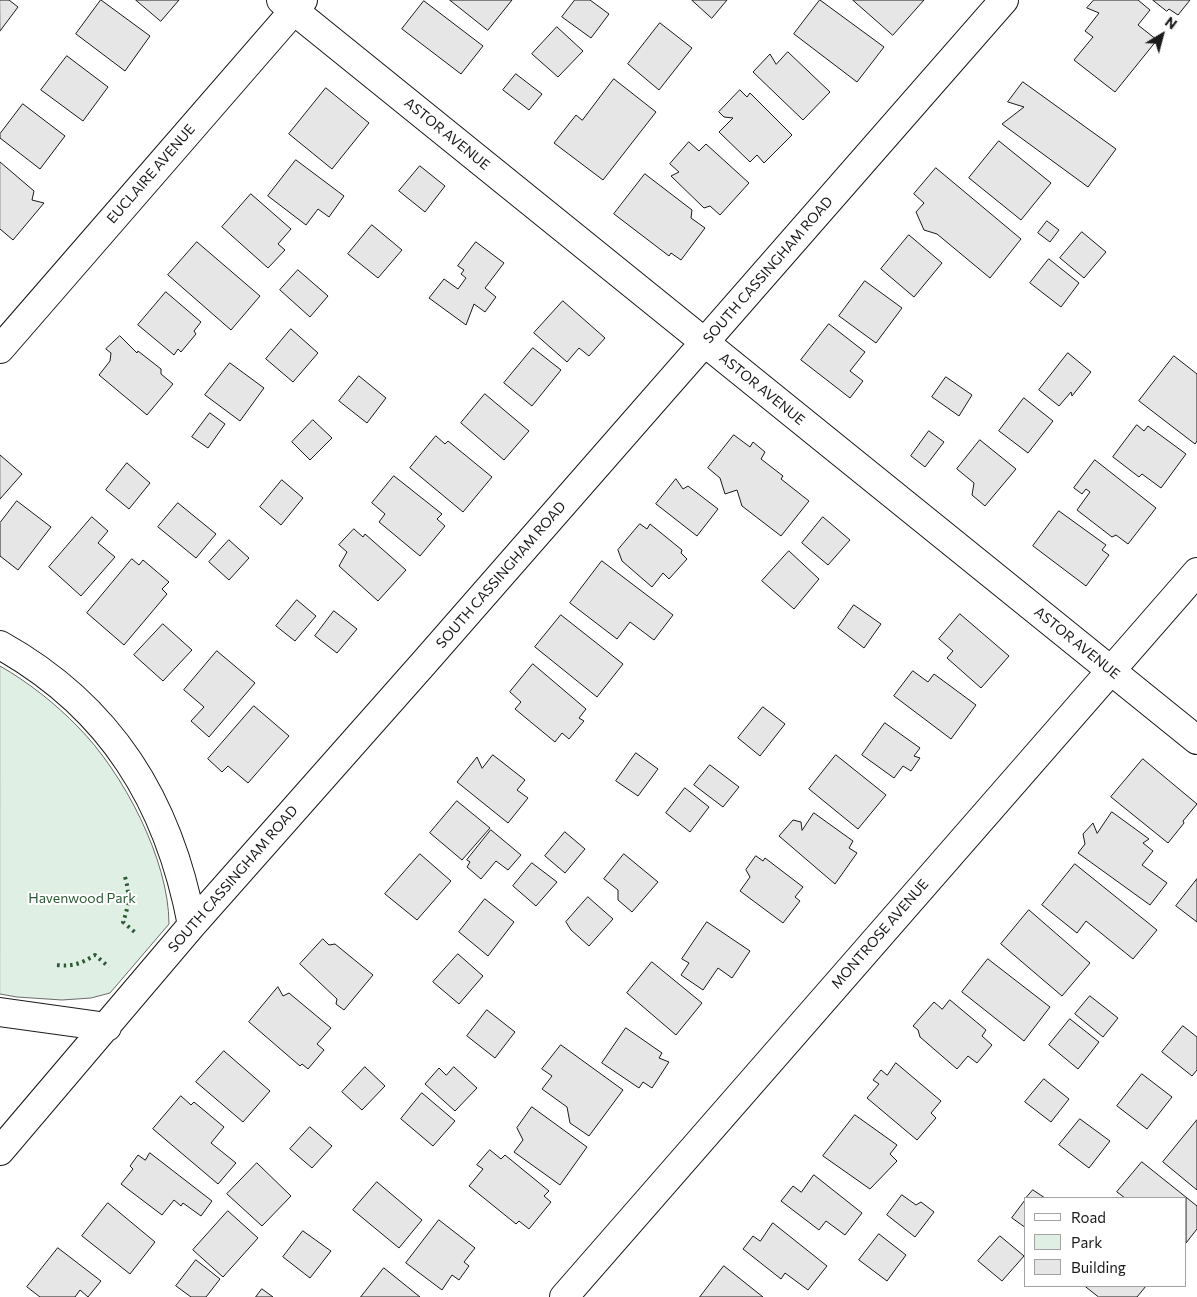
<!DOCTYPE html>
<style>
body{margin:0}
#map{position:relative;width:1197px;height:1297px;overflow:hidden;background:#fff;font-family:Commissioner,sans-serif}
canvas{display:block}
.legend{position:absolute;left:1024px;top:1197px;width:162px;height:90px;box-sizing:border-box;background:#fff;border:1px solid #a3a3a3;margin:0;padding:6px 9px;list-style:none;font-size:15px;color:#1a1a1a}
.legend li{display:flex;align-items:center;gap:10px;height:25px}
.legend b{width:25px;border:1px solid #a3a3a3}
.north{position:absolute;left:1137px;top:10px;width:50px;height:50px;-webkit-text-stroke:4px #fff;paint-order:stroke;rotate:37deg;font-size:14px;font-weight:700;line-height:20px;text-align:center;color:#1a1a1a}
.north::after{content:'';display:block;margin:auto;width:18px;height:22px;background:#1a1a1a;clip-path:polygon(50% 0,100% 100%,50% 72%,0 100%)}
</style>
<div id="map">
<canvas width="1197" height="1297"></canvas>
<ul class="legend">
<li><b style="height:6px;background:#fff"></b>Road</li>
<li><b style="height:14px;background:#e0efe3"></b>Park</li>
<li><b style="height:14px;background:#e6e6e6"></b>Building</li>
</ul>
<div class="north">N</div>
</div>
<script>
const c = document.querySelector('canvas').getContext('2d');
c.lineJoin = 'round';
function fillPath(path, color) { c.fillStyle = color; c.fill(path, 'evenodd'); }
function strokePath(path, color, width, dash) { c.strokeStyle = color; c.lineWidth = width; c.lineCap = dash ? 'butt' : 'round'; c.setLineDash(dash || []); c.stroke(path); }
function write(font, color, halo, rows, align = 'center') {
  c.font = font + ' Commissioner,sans-serif'; c.lineWidth = 4; c.setLineDash([]); c.textBaseline = 'middle'; c.strokeStyle = halo; c.fillStyle = color; for (const [text, x, y, turn = 0] of rows) {
    c.save(); c.translate(x, y); c.rotate((+turn || 0) * Math.PI / 180); c.textAlign = isNaN(turn) ? turn : align; if (halo) c.strokeText(text, 0, 0); c.fillText(text, 0, 0); c.restore();
  }
}
const green = new Path2D(`
 M0,666C28,682 56,704 78,727C123,772 169,860 169,924L110,993L91,998L62,1000L17,997L0,994Z`);
fillPath(green, '#e0efe3');
strokePath(green, '#6a6a6a', 1);
const building = new Path2D(`
 M0,0H9L18,7L0,31Z
 M101,0L150,36L125,71L76,34Z
 M136,0H179L161,21Z
 M450,0H512L488,30Z
 M575,0H590L609,14L591,38L562,17Z
 M692,0H727L712,18Z
 M820,0L884,47L857,82L794,34Z
 M853,0H924L893,35Z
 M1094,0H1138L1150,10L1138,25L1157,40L1115,92L1074,60L1093,37L1085,31L1099,13L1087,8Z
 M1153,0H1190L1178,15L1169,9L1167,11Z
 M424,1L483,46L461,74L402,29Z
 M660,23L692,48L659,90L628,64Z
 M557,27L583,51L558,77L532,54Z
 M788,52L830,92L803,120L753,72L770,54L776,64Z
 M67,56L108,87L83,121L41,90Z
 M516,74L542,94L529,110L503,90Z
 M614,79L656,112L603,180L554,143L576,115L582,120Z
 M1023,82L1116,149L1088,187L1002,124L1024,107L1008,102Z
 M326,88L369,123L332,169L289,134Z
 M740,90L747,97L750,93L792,135L764,163L757,155L750,162L719,132L733,118L724,117L719,112Z
 M23,104L65,136L40,169L0,138V134Z
 M999,141L1051,183L1021,220L969,178Z
 M689,142L699,151L706,144L749,183L720,215L710,206L704,208L671,176L679,172L670,164Z
 M296,160L344,196L329,217L318,209L306,225L268,196Z
 M0,162L34,191L32,200L44,203L13,240L0,229Z
 M420,166L445,186L425,212L399,191Z
 M936,168L1021,239L990,278L937,234L924,230L916,212L924,203L914,194Z
 M645,174L692,210L691,218L705,228L681,260L671,253L669,256L614,214Z
 M251,194L291,229L278,244L285,250L268,268L222,227Z
 M1047,221L1059,230L1050,242L1038,233Z
 M372,225L402,250L378,278L348,254Z
 M1082,232L1106,252L1084,278L1060,258Z
 M909,235L942,263L914,297L881,269Z
 M197,242L260,296L231,330L168,275Z
 M476,242L504,263L485,288L496,297L485,312L474,304L466,325L429,298L444,279L458,289L466,278L461,274L464,270L458,266Z
 M1049,259L1079,283L1061,307L1030,283Z
 M298,270L328,296L310,317L280,290Z
 M865,281L902,308L876,343L839,316Z
 M166,292L201,322L194,331L196,334L181,352L178,349L174,355L138,325Z
 M563,301L605,338L589,356L579,348L567,362L534,333Z
 M829,324L865,352L850,371L863,381L850,398L801,360Z
 M291,329L318,353L293,382L266,359Z
 M120,336L137,353L138,351L161,369V374L173,384L147,415L99,375L110,361L111,353L106,349Z
 M533,348L561,370L532,406L504,383Z
 M1068,353L1091,372L1072,396L1071,392L1059,406L1039,390Z
 M1174,356L1197,374V441L1195,444L1139,401Z
 M230,363L264,388L240,421L205,395Z
 M359,376L386,398L367,423L339,401Z
 M946,377L972,395L959,416L932,397Z
 M485,394L529,431L504,460L461,423Z
 M1024,398L1053,421L1028,453L999,431Z
 M210,413L225,424L208,448L192,437Z
 M313,420L332,438L310,460L292,442Z
 M1137,425L1144,431L1148,426L1186,454L1161,488L1142,474L1139,477L1113,457Z
 M929,431L944,442L925,467L911,456Z
 M734,435L750,447L753,442L765,452L761,459L783,476L781,479L809,501L781,536L742,506L737,490L725,494L720,478L708,468Z
 M436,436L445,444L448,441L492,477L463,512L410,468Z
 M980,440L1016,469L985,506L972,495L974,483L957,469Z
 M0,455L22,474L0,499Z
 M1095,460L1156,508L1128,544L1116,535L1112,537L1077,510L1090,492L1086,489L1082,494L1074,488Z
 M127,463L150,483L129,509L106,490Z
 M394,476L442,514L437,519L445,526L420,556L379,522L385,514L372,503Z
 M676,479L683,489L688,486L718,509L697,536L656,504Z
 M282,480L303,498L281,525L260,507Z
 M17,501L51,527L18,570L0,556V523Z
 M178,503L216,534L196,558L158,527Z
 M1059,511L1106,545L1102,550L1109,555L1086,586L1033,546Z
 M92,517L108,531L98,543L115,557L81,596L49,567Z
 M823,517L850,540L828,565L802,543Z
 M640,524L647,529L650,524L682,550L681,553L687,559L669,579L663,573L652,587L622,561L618,550Z
 M354,529L363,537L365,534L406,570L378,601L339,566L347,552L339,545Z
 M229,540L249,558L229,580L209,562Z
 M789,551L819,579L794,609L762,581Z
 M132,559L139,565L143,560L169,582L162,589L167,594L124,645L87,613Z
 M602,561L673,615L654,640L630,622L617,639L570,603Z
 M297,600L316,616L295,641L276,626Z
 M854,605L881,624L864,648L838,628Z
 M334,611L357,629L337,653L315,636Z
 M960,614L1009,656L981,688L947,658L953,651L939,639Z
 M561,615L623,664L597,697L535,647Z
 M163,624L192,650L163,681L134,655Z
 M217,651L255,683L209,737L191,721L204,707L184,690Z
 M533,664L586,709L579,718L584,721L569,739L562,733L555,742L515,709L521,702L510,692Z
 M913,671L928,682L934,674L976,705L951,739L894,696Z
 M254,706L289,736L248,783L228,766L222,772L208,759Z
 M763,707L785,724L760,756L738,738Z
 M885,723L920,748L914,756L920,758L911,771L903,766L894,778L862,755Z
 M636,753L658,769L638,796L616,781Z
 M493,755L525,780L517,790L528,798L508,823L457,782L477,757L482,768Z
 M836,755L886,795L858,829L809,789Z
 M1143,759L1197,804L1183,821L1184,823L1168,843L1111,797Z
 M710,765L739,787L723,807L694,785Z
 M685,788L709,807L690,832L666,813Z
 M457,801L490,828L462,860L430,833Z
 M1112,812L1149,839L1143,843L1153,851L1142,865L1167,883L1150,905L1078,853L1085,844L1083,834L1093,823L1097,833Z
 M814,813L853,841L849,848L857,853L835,884L779,836L793,820L801,822L802,830Z
 M491,830L521,855L508,870L496,861L481,879L467,867L470,862L467,860Z
 M565,832L585,849L565,873L545,856Z
 M420,854L451,881L417,920L385,894Z
 M624,854L658,882L632,912L618,900V890L604,879Z
 M756,856L763,861L765,858L803,887L795,897L800,901L783,923L740,891L750,877L746,870Z
 M532,863L557,882L536,906L513,886Z
 M1075,864L1157,930L1133,959L1086,921L1077,933L1042,905Z
 M1197,879V922L1176,906Z
 M588,897L613,919L589,946L571,930L566,922Z
 M485,899L514,922L488,956L459,932Z
 M1029,910L1090,963L1062,996L1001,944Z
 M707,922L750,951L732,978L718,968L703,990L681,975L689,963L682,959Z
 M323,939L329,945L335,944L373,975L344,1010L336,1004L337,999L300,964Z
 M458,954L483,976L459,1004L433,982Z
 M988,959L1050,1007L1024,1041L962,992Z
 M652,962L702,1003L676,1035L627,993Z
 M278,987L283,996L289,993L331,1028L317,1044L324,1050L308,1069L302,1064L300,1066L249,1022Z
 M1090,996L1118,1018L1103,1037L1075,1014Z
 M950,1000L986,1030L982,1036L992,1045L977,1063L968,1056L957,1069L920,1037L918,1030L913,1026L934,1002L942,1009Z
 M487,1010L515,1032L495,1058L467,1036Z
 M1070,1019L1099,1042L1078,1069L1049,1045Z
 M1183,1026L1197,1037V1070L1192,1076L1162,1052Z
 M626,1028L662,1053L659,1058L669,1062L652,1088L643,1082L639,1088L602,1063Z
 M561,1045L623,1090L589,1136L570,1123L567,1107L542,1089L552,1076L542,1069Z
 M224,1051L270,1091L243,1122L196,1082Z
 M896,1063L941,1101L931,1113L936,1118L917,1140L867,1098L879,1084L873,1080L881,1070L887,1075Z
 M365,1067L385,1086L362,1110L342,1092Z
 M454,1067L477,1088L455,1111L425,1084L439,1068L446,1075Z
 M1142,1074L1172,1097L1147,1129L1117,1106Z
 M1044,1079L1069,1099L1051,1122L1025,1102Z
 M422,1093L455,1121L433,1146L401,1119Z
 M181,1096L191,1105L194,1102L224,1127L211,1143L236,1163L218,1184L153,1129Z
 M532,1107L587,1147L560,1185L514,1152L523,1140L517,1128Z
 M855,1115L897,1145L890,1154L897,1161L870,1189L823,1156Z
 M1080,1119L1110,1141L1089,1168L1059,1145Z
 M1197,1120V1190L1163,1162Z
 M310,1127L332,1146L312,1168L290,1149Z
 M490,1150L501,1159L505,1155L549,1191L544,1196L551,1202L529,1229L519,1221L516,1224L469,1186L483,1169L477,1165Z
 M150,1153L212,1201L201,1216L183,1203L181,1206L174,1200L162,1215L121,1184L133,1169L130,1166L138,1155L145,1160Z
 M1142,1162L1197,1206V1229L1186,1243V1198H1125L1117,1192Z
 M257,1163L291,1196L262,1226L227,1194Z
 M814,1175L862,1213L845,1235L826,1221L819,1230L781,1201L793,1186L801,1192Z
 M377,1182L422,1220L399,1248L353,1210Z
 M1033,1190L1045,1198H1026Z
 M902,1195L916,1205L921,1202L934,1212L915,1237L887,1215Z
 M1026,1199V1228L1012,1218Z
 M108,1203L155,1242L130,1274L82,1236Z
 M228,1211L258,1238L223,1277L193,1250Z
 M439,1220L475,1248L464,1262L469,1266L459,1280L452,1275L442,1290L406,1263Z
 M773,1223L827,1266L808,1290L785,1273L781,1279L743,1249L753,1236L760,1241Z
 M303,1231L331,1251L310,1278L283,1257Z
 M879,1234L906,1255L887,1281L859,1260Z
 M1000,1236L1024,1256L1002,1281L978,1261Z
 M58,1248L101,1281L88,1297L80,1290L75,1297H40L27,1287Z
 M196,1260L220,1279L206,1297H191L176,1286Z
 M724,1266L763,1297H700Z
 M384,1268L420,1297H361Z
 M1085,1286H1146L1137,1297H1099Z
 M262,1289L273,1297H256Z`);
fillPath(building, '#e6e6e6');
strokePath(building, '#1a1a1a', 1);
const minor = new Path2D(`
 M281,0L1197,740
 M0,349L303,0
 M0,645C111,707 169,802 192,925
 M0,1012L107,1027
 M0,1151L192,925L423,664L1004,0
 M564,1297L1197,572`);
strokePath(minor, '#1a1a1a', 30);
strokePath(minor, '#fff', 28);
strokePath(new Path2D(`
 M125,877C130,894 129,906 123,922L137,934
 M57,965C73,967 82,963 95,955L109,967`), '#2b5a34', 4, [2.5, 4]);
write('14px', '#1a1a1a', '#fff', [
 ["ASTOR AVENUE",447,134,39],
 ["EUCLAIRE AVENUE",151,174,-49],
 ["SOUTH CASSINGHAM ROAD",768,270,-49],
 ["ASTOR AVENUE",762,389,39],
 ["SOUTH CASSINGHAM ROAD",501,575,-49],
 ["ASTOR AVENUE",1077,643,39],
 ["SOUTH CASSINGHAM ROAD",233,879,-49],
 ["MONTROSE AVENUE",880,934,-49]
]);
write('14px', '#2b5a34', '#fff', [
 ["Havenwood Park",82,898]
]);
</script>
